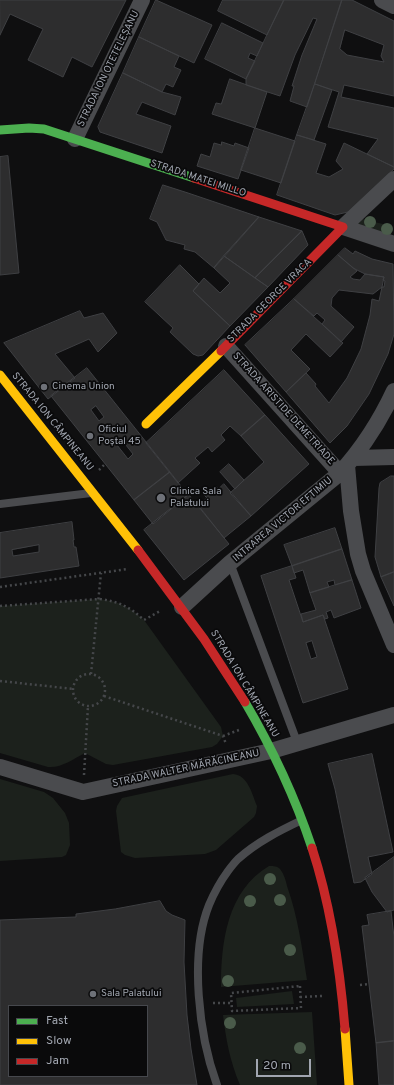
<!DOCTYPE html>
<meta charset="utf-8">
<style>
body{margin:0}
#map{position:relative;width:394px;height:1085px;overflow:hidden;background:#0f0f10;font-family:Overpass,sans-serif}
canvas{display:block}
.legend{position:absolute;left:8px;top:1005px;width:140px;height:72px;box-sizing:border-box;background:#0a0a0b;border:1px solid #46484d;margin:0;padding:5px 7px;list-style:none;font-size:12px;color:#a1a6b0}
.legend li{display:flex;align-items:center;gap:8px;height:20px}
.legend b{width:20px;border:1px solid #46484d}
.scale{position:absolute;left:256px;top:1059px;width:55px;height:18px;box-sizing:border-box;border:2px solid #a1a6b0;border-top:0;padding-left:5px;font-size:12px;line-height:14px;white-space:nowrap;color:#a1a6b0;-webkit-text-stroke:3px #0a0a0b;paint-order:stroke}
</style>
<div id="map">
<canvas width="394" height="1085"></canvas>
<ul class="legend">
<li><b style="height:5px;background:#4caf50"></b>Fast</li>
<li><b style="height:5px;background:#ffc107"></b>Slow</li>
<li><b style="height:5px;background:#c62828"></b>Jam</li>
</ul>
<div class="scale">20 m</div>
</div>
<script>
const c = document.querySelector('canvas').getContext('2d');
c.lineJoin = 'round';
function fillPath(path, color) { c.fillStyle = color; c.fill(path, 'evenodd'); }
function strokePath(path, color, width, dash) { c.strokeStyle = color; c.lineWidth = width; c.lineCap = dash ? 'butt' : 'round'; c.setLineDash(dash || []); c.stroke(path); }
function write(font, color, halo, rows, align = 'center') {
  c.font = font + ' Overpass,sans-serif'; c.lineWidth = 3.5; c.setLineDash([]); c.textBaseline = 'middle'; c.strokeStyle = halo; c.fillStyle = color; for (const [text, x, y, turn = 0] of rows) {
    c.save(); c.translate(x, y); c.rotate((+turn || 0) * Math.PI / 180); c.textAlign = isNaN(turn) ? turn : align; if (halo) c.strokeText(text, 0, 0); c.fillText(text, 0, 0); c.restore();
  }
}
fillPath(new Path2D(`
 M354,217L391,226V243L343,227Z
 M99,599C118,601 130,607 144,620L221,727L223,736L217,744L212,747L113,765L106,764L85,753C73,759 62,768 48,767L0,753V606Z
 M233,774C248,775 252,794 257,806L256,813L254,817L216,850L205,854L135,858L125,855L121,852L116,811L117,806L122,798Z
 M0,779L44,792L53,798L65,813L69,823L70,845L66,855L62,857L0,861Z
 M269,866C274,866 277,866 280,869C284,874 286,881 287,886C298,917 302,948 307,980L221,987C221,942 227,891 269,866Z
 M292,991L294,1004L237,1007L236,998Z
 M312,1012L317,1085H240C230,1061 226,1040 223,1015Z`), '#1c211c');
const building = new Path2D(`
 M0,0H126L92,67L72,57L63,77L28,60L43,29L10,14L0,35Z
 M156,0L212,25L194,63L139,37Z
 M223,0H284L267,35L218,11Z
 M284,0H342L307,107L290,101L294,86H292L302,55L317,19L313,18L295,55L280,96L246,85V79Z
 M342,0H352L394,21V96L344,85L341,97L394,108V167L367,154L378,139L328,127L339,92L315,84ZM345,30L384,45L381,56L384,62L347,55L340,49Z
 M222,23L263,43L257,56L250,53L248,58L255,61L246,79L205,59Z
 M139,37L179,56L174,67L181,70L173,87L166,84L162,92L123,73Z
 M123,73L162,92L181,97L175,115L142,102L136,114L171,126L162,153L100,132L98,127Z
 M230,79L267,92L255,128L212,114L216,103L221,104Z
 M315,84L332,90L314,140L297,135Z
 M255,128L295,141L281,183L241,170Z
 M297,135L326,144L316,173L329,177L343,169L336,161L344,143L394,167V169L348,212L335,215L277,195Z
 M222,142L234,146L235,143L249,148L238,179L197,166L201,154L210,157L214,143L221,145Z
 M8,156L19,273L0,275V157Z
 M163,185L188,193L259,217L214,268L195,252L184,249L185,245L166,240L157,222L150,219Z
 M259,217L302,231L255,278L224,256Z
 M302,231L308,245L268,287L255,278Z
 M345,248L353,254L355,251L372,259L393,264L394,334L388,354L369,394L347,426L330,443L286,392L306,373L316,384L315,386L329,403L347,378L361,349L370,315L372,299L379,301L382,287H384L385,281L383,280L384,277L365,274L353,268L338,255Z
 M338,255L357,271L350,277L353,279L360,280L365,274L384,277L382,287L373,294L339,290L332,298L331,306L354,327L341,342L322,324L325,320L317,313L314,316L294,299Z
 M224,256L268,287L230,326L193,291L204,278L220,293L230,283L214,268Z
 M180,265L199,284L193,291L230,326L203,355L198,356L193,354L170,332L173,328L145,302Z
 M294,299L343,343L330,357L306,334L291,350L310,369L286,392L245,345Z
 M80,311L84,318L103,313L117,333L98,352L89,339L55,354L75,378L48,399L4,343Z
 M87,368L170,472L134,500L51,396ZM96,406L104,417L99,421L91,410ZM122,440L133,454L128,459L117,445Z
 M224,370L265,415L241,436L230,426L221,435L225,440L212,452L208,447L195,458L200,463L178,483L146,443Z
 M265,415L309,464L251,516L230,493L264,462L241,436Z
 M229,464L244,480L235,489L220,472Z
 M170,472L188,495L153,524L134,500Z
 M391,476H394V572L381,577L375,557L379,488L380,483Z
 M224,484L251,516L224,538L198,505L207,498L204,495L216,486L218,489Z
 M188,495H189L229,544L184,580L144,530Z
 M72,522L74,540H73L74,547H76L79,566L0,578V533ZM39,545V552L13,556L12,550Z
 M335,528L342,549L292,566L284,545Z
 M342,549L352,580L335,585L334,580L327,582L329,587L310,593L303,570L294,573L292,566Z
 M292,566L296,578L289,580L303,622L323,615L348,689L303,703L261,576ZM312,641L317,657L311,659L306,643Z
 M394,572V606L381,577Z
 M352,580L361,608L334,618L331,610L326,612L328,618L325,619L323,615L303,622L301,614L316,610L310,593Z
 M372,754L393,852L368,857L372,874L361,882L354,883L335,789L328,764Z
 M394,857V910L387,912L372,892L365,878Z
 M160,901L166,911L172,915L185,920L184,962L187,1015L191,1049L197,1085H0V920L76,917V914L115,909ZM9,1006H147V1076H9Z
 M391,911L394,937V1041L376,1043L362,926L369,925L367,915Z
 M394,1041V1085H379L376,1043Z`);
fillPath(building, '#2d2d2e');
strokePath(building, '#3f4043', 1);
strokePath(new Path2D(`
 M99,470L105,464
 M0,587L128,569
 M0,606L99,599C118,601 130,607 144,620L160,611
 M91,674L101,573
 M73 690a16 16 0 1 1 32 0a16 16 0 1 1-32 0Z
 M0,681L74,689
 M104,696L223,736L226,744
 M223,736L239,730
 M84,775L88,706
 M360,985L369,984
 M300,986L301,1008L232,1011L231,993Z
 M300,997L322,996
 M213,1003H231`), '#45474a', 2.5, [2, 3]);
strokePath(new Path2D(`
 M0,504L91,493
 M230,563L297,742
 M217,1085C199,1036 189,955 209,905C214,893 220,882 228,871C231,867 234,863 238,859C257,842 279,831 302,820`), '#4a4b4e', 8);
strokePath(new Path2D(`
 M382,0L394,6
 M75,139L142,0
 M394,179L343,227L394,244
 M226,346L340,473
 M354,458L394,457
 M347,465L351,511L358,554L363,571L394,645
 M182,607L230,563L340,473C362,449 380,421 394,391
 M0,767L83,792L271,751L394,715`), '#4a4b4e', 16);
strokePath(new Path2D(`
 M0,130L29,128L44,129L194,178
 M245,702C272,748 295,797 312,848`), '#4caf50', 9);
strokePath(new Path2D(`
 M0,375L138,550
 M146,424L221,351
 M345,1029L349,1085`), '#ffc107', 9);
strokePath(new Path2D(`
 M194,178L343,227L221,351
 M138,550L204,639L245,702
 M312,848C331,906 340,968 345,1029`), '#c62828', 9);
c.fillStyle = '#4a5b4a';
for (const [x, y] of [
 [370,222],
 [387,229],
 [270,879],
 [280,900],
 [250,901],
 [290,950],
 [228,981],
 [230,1023],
 [300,1048]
]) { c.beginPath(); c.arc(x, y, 6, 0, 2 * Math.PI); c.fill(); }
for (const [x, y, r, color] of [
 [44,387,4,"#6e7178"],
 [90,436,4,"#6e7178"],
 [161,498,5,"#6e7178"],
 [93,994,4,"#6e7178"]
]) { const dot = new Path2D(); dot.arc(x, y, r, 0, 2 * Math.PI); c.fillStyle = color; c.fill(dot); strokePath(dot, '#0a0a0b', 1.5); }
write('10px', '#a1a6b0', '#0a0a0b', [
 ["STRADA ION OTETELEȘANU",109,69,-64],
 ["STRADA MATEI MILLO",198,179,18],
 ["STRADA GEORGE VRACA",270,301,-45],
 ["STRADA ARISTIDE DEMETRIADE",283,409,48],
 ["STRADA ION CÂMPINEANU",52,422,51],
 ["INTRAREA VICTOR EFTIMIU",283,520,-40],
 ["STRADA ION CÂMPINEANU",244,684,59],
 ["STRADA WALTER MĂRĂCINEANU",186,769,-12]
]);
write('10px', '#a1a6b0', '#0a0a0b', [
 ["Cinema Union",52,387],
 ["Oficiul",98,430],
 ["Poștal 45",98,442],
 ["Clinica Sala",170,492],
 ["Palatului",170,504],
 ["Sala Palatului",101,994]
], 'left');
</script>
